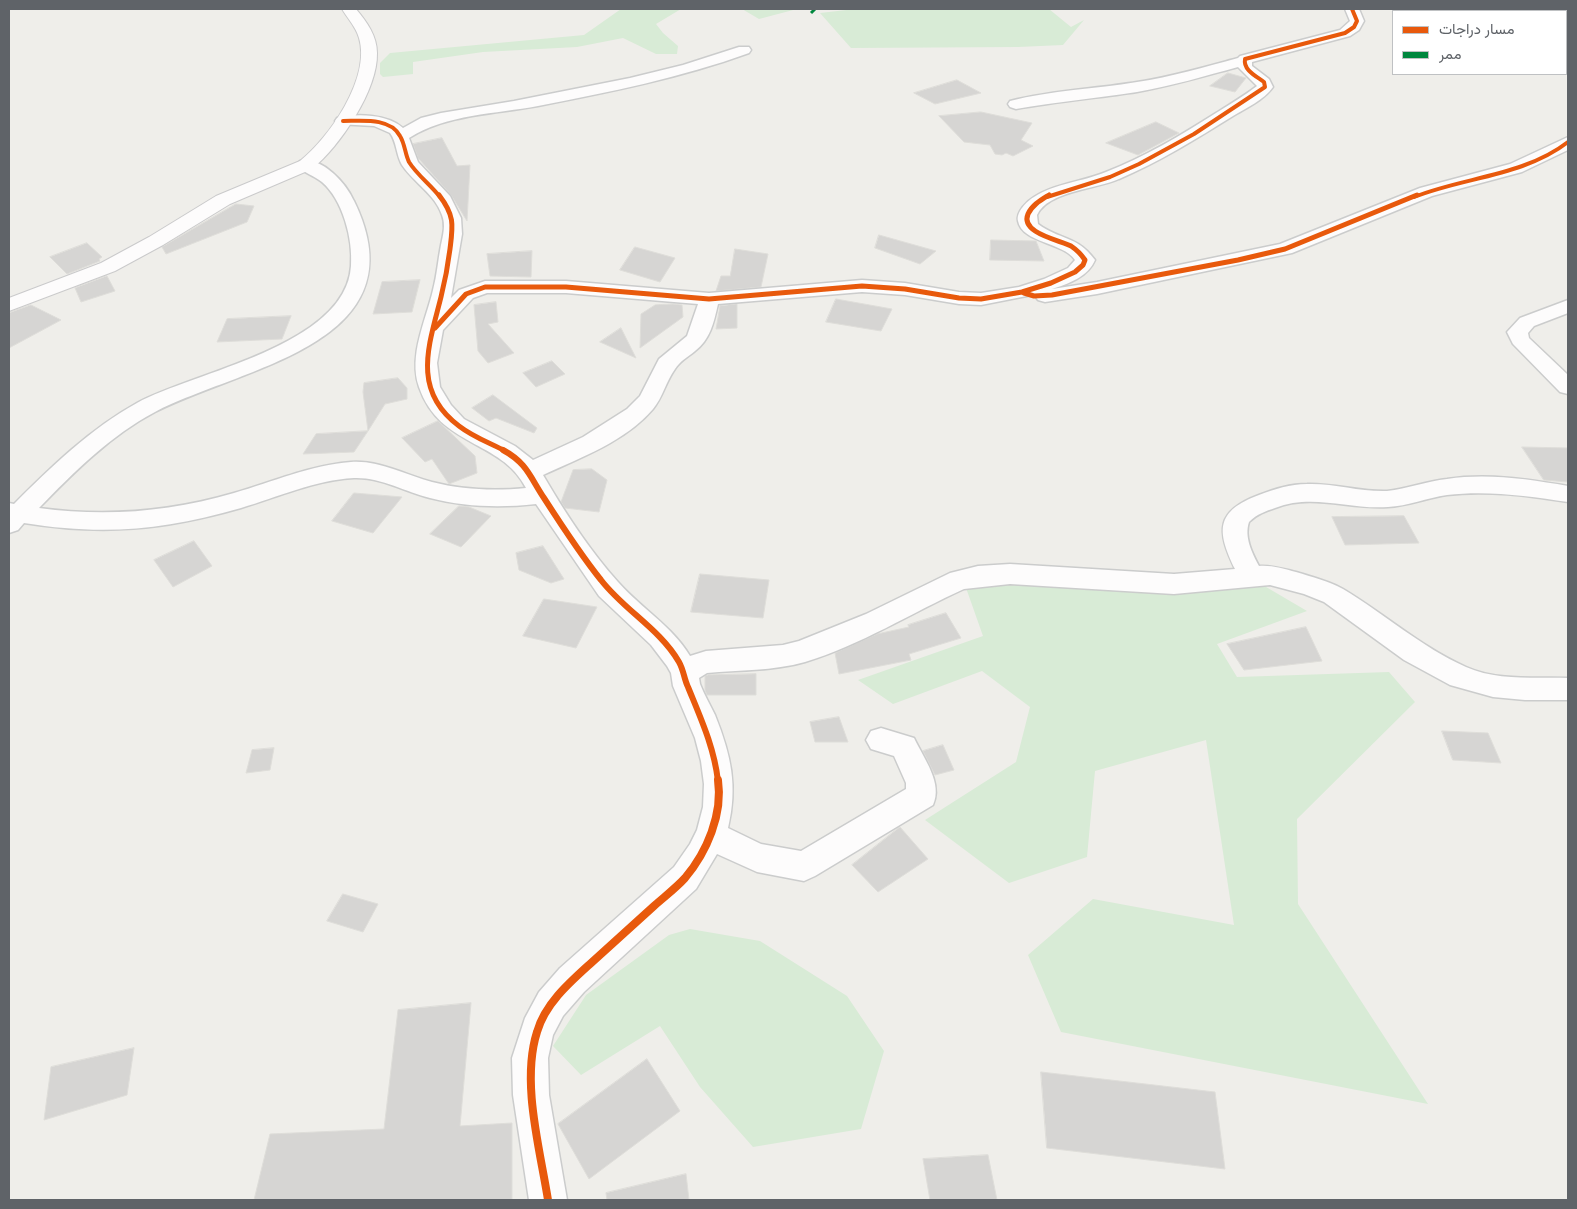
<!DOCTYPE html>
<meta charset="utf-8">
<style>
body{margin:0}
#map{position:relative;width:1577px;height:1209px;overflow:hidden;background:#efeeea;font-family:"Noto Sans",Vazirmatn,sans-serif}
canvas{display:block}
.frame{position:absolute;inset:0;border:10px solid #5f6368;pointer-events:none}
.legend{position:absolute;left:1392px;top:10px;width:175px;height:65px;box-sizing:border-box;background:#fff;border:1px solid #bfc1c3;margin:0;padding:6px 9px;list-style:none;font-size:15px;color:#5f6368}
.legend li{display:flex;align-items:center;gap:10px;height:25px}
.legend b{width:25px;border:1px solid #bfc1c3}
</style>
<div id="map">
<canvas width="1577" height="1209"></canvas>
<div class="frame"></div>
<ul class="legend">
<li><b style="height:6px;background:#e8590c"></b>مسار دراجات</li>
<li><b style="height:6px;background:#00873e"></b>ممر</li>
</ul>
</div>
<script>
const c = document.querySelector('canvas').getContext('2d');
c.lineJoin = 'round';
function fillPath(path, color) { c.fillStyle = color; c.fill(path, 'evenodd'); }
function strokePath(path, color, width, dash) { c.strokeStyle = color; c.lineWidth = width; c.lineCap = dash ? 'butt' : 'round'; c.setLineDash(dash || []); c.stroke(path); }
fillPath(new Path2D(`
 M621,9H681L656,24L663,33L678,46L677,54H656L623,38L577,47L483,52L413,62V74L383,77L380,74V63L390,53L584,35Z
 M742,9H797L759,19Z
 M855,9H1049L1071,27L1084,20L1063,45L1018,47L851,48L820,13Z
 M983,579L1261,584L1307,611L1217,644L1237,677L1389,672L1415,702L1297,819L1298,904L1428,1104L1061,1032L1028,955L1093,899L1234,925L1206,740L1095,771L1087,857L1009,883L925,820L1016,762L1030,707L982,671L893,704L858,680L983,636L965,585Z
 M690,929L760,941L847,996L884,1051L861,1129L753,1147L700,1087L660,1026L581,1075L553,1046L586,995L669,935Z`), '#d8ebd6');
const building = new Path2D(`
 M1228,73L1246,78L1235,92L1210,86Z
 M957,80L981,93L935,104L914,93Z
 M981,112L1032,123L1021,140L1033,146L1013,156L1006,153L1002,155L995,154L990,145L964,142L939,116Z
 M1156,122L1179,133L1138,155L1106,143Z
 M442,138L457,166L470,165L467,221L451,195L418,158L413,144Z
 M236,204L254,206L247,222L166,254L162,247Z
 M879,235L936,251L920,264L875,248Z
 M991,240L1036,241L1044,261L990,260Z
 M87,243L102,257L99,259L100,261L67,274L50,257Z
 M635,247L675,258L660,282L620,270Z
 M735,249L768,254L761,287L716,291L721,276H730Z
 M532,251L531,277L490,276L487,254Z
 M107,276L115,291L81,302L75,288Z
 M420,280L412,312L373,314L382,282Z
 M836,299L892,309L881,331L826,322Z
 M496,302L498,322L488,324L514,353L488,363L478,351L474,305Z
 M673,304L682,305L683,317L640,348L641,314L655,305Z
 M737,304V328L716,329L720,306Z
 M31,305L61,320L9,348V313Z
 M291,316L282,339L217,342L227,319Z
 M621,328L636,358L600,342Z
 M552,361L565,374L536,387L523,373Z
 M398,378L407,388V399L385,404L368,431L363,392L364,383Z
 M493,395L537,428L534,433L496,418L489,421L472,408Z
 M438,421L475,456L477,473L449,484L432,459L425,462L402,438Z
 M368,431L354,452L303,454L316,434Z
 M1522,447L1568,448V482L1544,480Z
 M592,469L607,480L599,512L565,508L561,502L573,470Z
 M354,493L402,497L373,533L332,521Z
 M459,506L469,507L491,516L461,547L430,534Z
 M1404,516L1419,543L1345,545L1332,517Z
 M194,541L212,566L173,587L154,560Z
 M543,546L564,579L551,583L519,570L516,553Z
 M700,574L769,580L763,618L691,612Z
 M544,599L597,607L576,648L523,636Z
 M946,613L961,638L909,654L911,660L839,674L835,653L877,634L909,627L908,625Z
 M1306,627L1322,661L1244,670L1227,644Z
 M756,674V695H707L705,690V676L708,675Z
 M839,717L848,742H815L810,722Z
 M1442,731L1488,733L1501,763L1453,760Z
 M943,745L954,770L935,775L923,751Z
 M274,748L270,770L246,773L252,750Z
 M900,827L928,859L878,892L852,865Z
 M343,894L378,904L363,932L327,921Z
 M471,1003L460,1126L512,1123V1200H254L270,1134L384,1129L398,1010Z
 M134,1048L127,1095L44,1120L51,1067Z
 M647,1059L680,1111L589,1179L558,1124Z
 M1041,1072L1215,1092L1225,1169L1047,1148Z
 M988,1155L997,1200H930L923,1159Z
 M686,1174L689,1200H607L606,1193Z`);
fillPath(building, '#d6d5d3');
strokePath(building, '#deddd9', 1);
const street = new Path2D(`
 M1345,9H1359L1364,21L1359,30L1350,36L1252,62V66L1269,79L1273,87C1264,100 1246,108 1233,116C1196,139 1159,162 1119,179C1097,189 1048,191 1037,215L1038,224C1059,240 1077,235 1095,260C1088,277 1068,284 1052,289L1097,282L1280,244L1420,188L1510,164L1568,137V150L1522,172L1432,196L1292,253L1097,294L1045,302L1038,300L1035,296L1037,294L981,305L959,304L905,295L862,292L718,304C714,322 710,340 695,351C688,357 680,361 675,369C666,381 663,397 653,409C626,441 580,458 543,475C564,511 589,550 618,582C641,608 672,626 690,656L706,651L783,645L799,641L866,614L950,573L978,566L1010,564L1174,574L1235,569C1216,530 1216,511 1259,495C1275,489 1290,484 1307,484C1334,483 1360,492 1387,491C1407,489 1427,481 1447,479C1487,473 1528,479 1568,486V502C1528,496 1487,490 1447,495C1427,498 1408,506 1388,507C1349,510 1313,493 1275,508C1266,511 1257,514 1249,522C1244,537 1252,553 1259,566C1272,565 1284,569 1296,572C1312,577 1329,581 1343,589C1385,614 1421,647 1466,667C1497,681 1535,677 1568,678V700H1525L1493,697L1450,685L1404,660L1324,602L1304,594L1270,585L1174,594L1010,584L964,589C913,612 859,646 805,662C773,671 739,670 707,673L699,678L700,684C704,694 710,705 715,715C731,755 738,786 728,828L761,844L801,851L906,789V783L894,756L871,749L866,740L871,731L881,728L914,738C924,759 943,783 933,805L815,876L804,881L757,872L717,854L696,889L584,992L563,1016L553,1035L548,1058L549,1095L567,1200H529L513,1095L512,1058L525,1018L539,992L560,968L674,867L690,844L697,830L703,807L704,784L701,761L695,738L673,686L671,673L667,666L651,645L599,596L536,504C500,508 465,507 430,498C406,492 380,477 354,478C315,480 278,497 241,508C164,530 104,536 24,523L18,530L9,533V503L14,504C51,467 90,429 137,403C193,372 346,346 351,266C353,239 343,200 322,182C315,176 303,173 297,165L300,161C322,156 346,183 354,201C424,344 241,367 155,412C111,435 73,473 39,508C106,517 169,512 234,493C272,482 311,465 351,462C379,460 406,475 432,482C463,490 495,491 526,488C501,439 440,448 419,387C408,356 426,320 433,290C437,275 438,260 441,245C443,235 446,225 442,215C435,194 414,183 402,165C396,155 397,142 390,133L374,126L337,124L335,121L337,118C356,113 388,114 403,128L421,118L441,113L514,101L630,78L683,65L739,47H749L751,50L749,53C680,78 610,92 538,106C496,114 447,114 409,138L418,162L450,196L461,218L462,234L451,298L459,290L485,281H566L709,293L862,280L905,283L959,292L981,293L1019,287L1044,279L1068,268L1075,260C1063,242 1022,243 1018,221C1016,212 1027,201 1034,197C1056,183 1082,182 1106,172C1145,157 1181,135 1216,113C1230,104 1244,96 1257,86L1238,67C1205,76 1172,86 1137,92C1097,98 1056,102 1016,109L1010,107L1008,104L1010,101C1052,90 1095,89 1137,82C1171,77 1205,67 1238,58L1240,56L1340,30L1350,21ZM487,293H566L698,304L687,336L659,359L640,396L627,409L583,437L533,460L515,446L464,419L451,405L440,387L437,363L443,330L473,298Z
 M1568,300V313L1534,326L1528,333L1529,338L1568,375V394L1560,392L1513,344L1507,332L1520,318Z`);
const secondary = new Path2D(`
 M342,9H356C367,22 377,36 377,53C378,90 340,146 312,169L230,204L163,245L115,271L9,311V298L101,263L149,237L216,196L300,161C329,138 371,78 359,38C356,27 348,19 342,9Z`);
strokePath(street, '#cbcccc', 3);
strokePath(secondary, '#cacacb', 2);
fillPath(street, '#fdfcfc');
fillPath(secondary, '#fdfcfc');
strokePath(new Path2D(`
 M811,13L815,9`), '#00873e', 3, [6, 3]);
strokePath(new Path2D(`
 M343,121C361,121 390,117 400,136C405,144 405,154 409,162C417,175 431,185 440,197
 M1047,197L1110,177L1139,164L1194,134L1265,87L1264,82C1256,76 1243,70 1245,59L1345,33L1354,27L1357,21L1352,9
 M1414,197C1464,177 1524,176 1568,142`), '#e8590c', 4);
strokePath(new Path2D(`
 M439,195C455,216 453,225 450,249C448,265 445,281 441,297C429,345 411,390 459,426C473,437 490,443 505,451
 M1024,293L1034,296L1052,295L1238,260L1285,249L1417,195
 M435,328L466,294L485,287H566L709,299L862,286L905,289L959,298L981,299L1022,292L1051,283L1075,272L1083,265L1085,260C1081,254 1077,250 1071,246C1059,240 1020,233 1028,214C1032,205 1041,200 1049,195`), '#e8590c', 5);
strokePath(new Path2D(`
 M503,450C527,463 530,477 544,498C562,526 580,554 601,580C624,610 660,629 679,662C684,671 684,679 688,687C701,719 714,747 718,781`), '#e8590c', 6);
strokePath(new Path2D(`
 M548,1200C540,1149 521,1082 537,1032C545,1004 569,983 590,964C611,945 633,925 654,906C664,897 676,888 685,878C707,852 723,814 718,780`), '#e8590c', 8);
</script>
